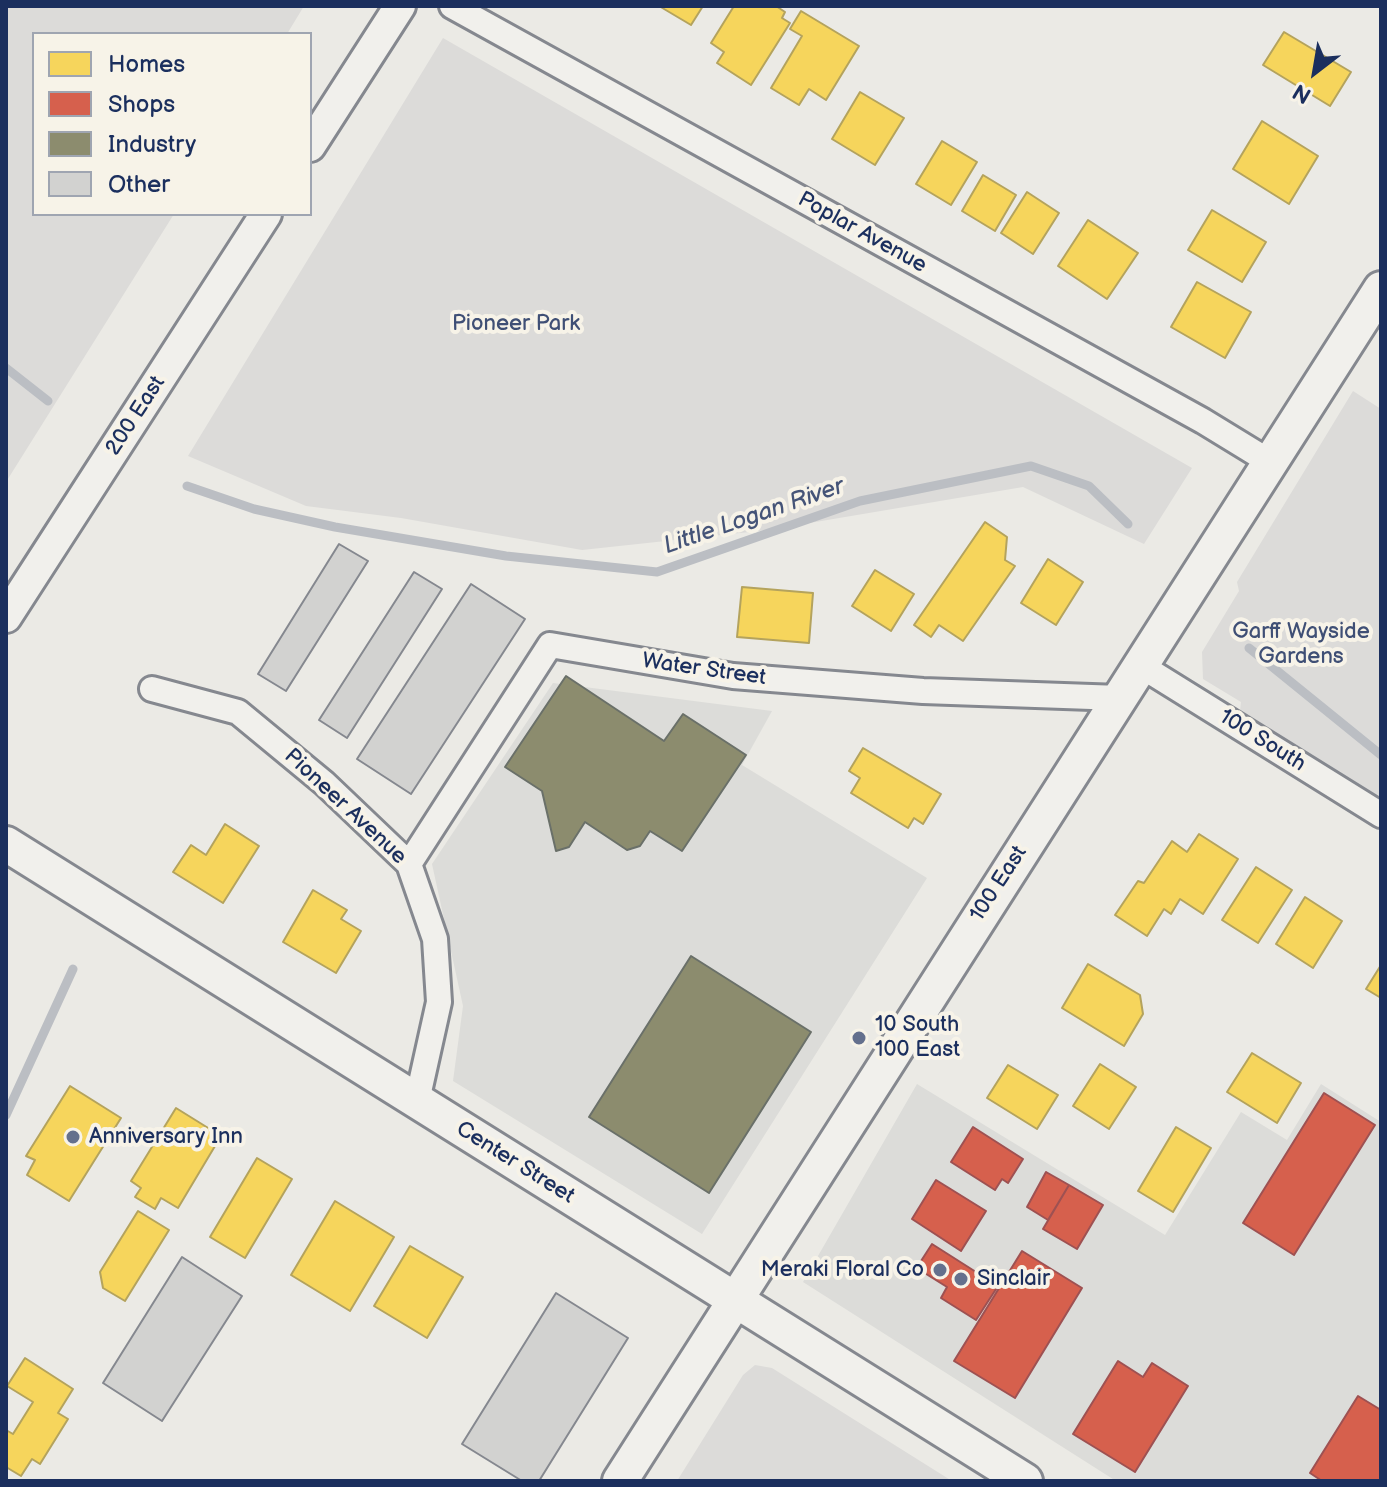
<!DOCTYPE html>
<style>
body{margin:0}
#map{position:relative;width:1387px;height:1487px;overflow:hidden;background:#ebeae5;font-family:"Balsamiq Sans",sans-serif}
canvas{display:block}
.frame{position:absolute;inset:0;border:8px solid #1b2f5e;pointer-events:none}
.legend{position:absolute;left:32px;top:32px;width:280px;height:184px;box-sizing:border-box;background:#f7f3e8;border:2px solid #9fa5b1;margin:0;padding:10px 14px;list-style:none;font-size:24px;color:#1b2f5e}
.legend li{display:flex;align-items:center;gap:16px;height:40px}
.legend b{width:40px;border:2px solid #9fa5b1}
.north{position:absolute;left:1275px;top:32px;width:80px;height:80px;-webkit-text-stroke:6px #f7f3e8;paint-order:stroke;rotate:211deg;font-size:22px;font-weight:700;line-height:32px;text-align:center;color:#1b2f5e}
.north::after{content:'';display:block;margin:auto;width:28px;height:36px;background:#1b2f5e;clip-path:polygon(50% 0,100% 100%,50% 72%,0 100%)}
</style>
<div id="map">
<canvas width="1387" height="1487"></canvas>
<div class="frame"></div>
<ul class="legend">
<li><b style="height:22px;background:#f6d55c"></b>Homes</li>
<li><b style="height:22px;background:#d6604d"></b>Shops</li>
<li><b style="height:22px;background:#8c8c6e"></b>Industry</li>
<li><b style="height:22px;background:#d2d2d0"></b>Other</li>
</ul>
<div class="north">N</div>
</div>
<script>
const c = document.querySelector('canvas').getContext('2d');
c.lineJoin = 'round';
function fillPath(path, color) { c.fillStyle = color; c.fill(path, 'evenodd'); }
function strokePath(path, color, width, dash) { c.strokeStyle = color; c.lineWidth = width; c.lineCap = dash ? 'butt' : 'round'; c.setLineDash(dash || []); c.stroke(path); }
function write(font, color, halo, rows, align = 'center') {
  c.font = font + ' "Balsamiq Sans",sans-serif'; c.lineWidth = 8; c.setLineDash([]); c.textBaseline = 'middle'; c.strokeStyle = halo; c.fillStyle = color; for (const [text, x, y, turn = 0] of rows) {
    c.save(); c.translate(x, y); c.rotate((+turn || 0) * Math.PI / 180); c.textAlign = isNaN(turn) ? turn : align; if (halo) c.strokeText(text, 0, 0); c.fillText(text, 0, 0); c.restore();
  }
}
fillPath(new Path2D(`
 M553,683L772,711L742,765L927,878L702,1234L453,1081L463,1006L432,864Z
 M917,1084L1165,1235L1241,1112L1287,1140L1321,1084L1381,1122V1481H1116L803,1282Z`), '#dcdcd9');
fillPath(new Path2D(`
 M6,6H304L287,34H34V214H174L6,482Z
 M443,38L1192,468L1144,544L1023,487L768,530L582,550L401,518L306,506L188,456Z
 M1353,391L1381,409V805L1240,711L1241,702L1203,679L1202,652L1239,591L1237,582Z
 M755,1365L772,1368L952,1481H677L743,1375Z`), '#dcdbd9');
const homes = new Path2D(`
 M659,6H703L691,25Z
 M734,6H776L785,12L782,18L790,23L751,85L717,63L724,52L711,43Z
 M801,11L859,46L826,100L809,89L799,105L771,88L802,36L790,29Z
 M1284,32L1351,72L1330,106L1263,65Z
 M860,92L904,118L875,165L832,139Z
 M1262,121L1318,156L1289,204L1233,169Z
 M942,141L977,162L951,205L916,184Z
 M983,175L1016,195L995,231L962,211Z
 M1027,192L1059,213L1033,254L1001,233Z
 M1212,210L1266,242L1242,282L1188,250Z
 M1088,220L1138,253L1107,299L1058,266Z
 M1197,282L1251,312L1225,358L1171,327Z
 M985,522L1007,537L1005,560L1015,566L963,641L939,625L931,637L914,625Z
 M1048,559L1083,582L1056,625L1021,603Z
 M875,570L914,594L891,631L852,606Z
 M742,587L813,593L809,643L737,637Z
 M863,748L941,794L923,824L914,818L908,828L851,793L860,778L849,771Z
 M225,824L259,846L223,903L173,872L191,845L206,855Z
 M1199,834L1238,859L1203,914L1180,899L1171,914L1164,909L1147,936L1115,915L1138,881L1144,883L1172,841L1187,852Z
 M1256,867L1292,890L1258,943L1222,920Z
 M313,890L347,910L341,919L361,931L336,973L283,942Z
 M1305,897L1342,921L1313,968L1276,944Z
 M1088,964L1140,995L1143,1014L1124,1046L1062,1008Z
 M1381,965V998L1366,989Z
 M1252,1053L1301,1083L1277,1123L1227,1092Z
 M1100,1064L1136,1087L1109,1129L1073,1106Z
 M1008,1065L1058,1095L1037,1129L987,1098Z
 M70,1086L121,1118L69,1201L27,1175L35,1160L26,1156Z
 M176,1108L221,1136L178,1208L161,1198L155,1209L135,1197L141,1188L131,1181Z
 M1176,1127L1211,1148L1173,1212L1138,1191Z
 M257,1158L292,1179L245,1258L210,1237Z
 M335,1201L394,1237L350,1311L291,1275Z
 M138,1211L169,1230L125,1301L103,1288L100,1272Z
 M410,1246L463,1277L427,1338L374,1306Z
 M25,1358L73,1389L58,1413L68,1419L40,1464L32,1459L21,1476L6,1467V1430L13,1434L33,1402L7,1386Z`);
fillPath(homes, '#f6d55c');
strokePath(homes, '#b4a35d', 2);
const shops = new Path2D(`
 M1324,1093L1375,1125L1294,1255L1243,1223Z
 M973,1127L1023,1159L1008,1183L1002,1179L995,1190L951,1162Z
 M1046,1172L1069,1185L1048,1220L1027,1207Z
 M936,1180L986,1211L961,1251L912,1219Z
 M1069,1185L1103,1205L1077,1249L1043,1229Z
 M932,1244L998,1286L976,1320L941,1298L947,1287L923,1272L921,1261Z
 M1022,1251L1082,1288L1015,1398L954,1361Z
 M1118,1361L1143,1377L1152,1363L1188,1386L1135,1472L1073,1434Z
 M1358,1396L1381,1410V1481H1322L1310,1473Z`);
fillPath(shops, '#d6604d');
strokePath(shops, '#9e5152', 2);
const industry = new Path2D(`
 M566,676L664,741L683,714L746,755L682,851L650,831L640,846L627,850L585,822L569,847L556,851L542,791L505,767Z
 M691,956L811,1032L709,1193L589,1117Z`);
fillPath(industry, '#8c8c6e');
strokePath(industry, '#6a7069', 2);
strokePath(new Path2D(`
 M6,368L48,401
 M187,486L254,509L335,527L506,556L657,572L860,501L1031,466L1089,486L1128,524
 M1249,648L1381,755
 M6,1115L73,969`), '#bbbec3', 9);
const building = new Path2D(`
 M339,544L368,561L286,691L258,674Z
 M414,572L442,589L347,738L319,720Z
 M471,584L525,619L411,794L357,759Z
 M182,1257L242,1296L162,1421L103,1383Z
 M556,1293L628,1338L539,1481H522L462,1444Z`);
fillPath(building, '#d2d2d0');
strokePath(building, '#85888f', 2);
const minor = new Path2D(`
 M452,6L1203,421L1270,462
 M1143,667L1381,815
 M152,689L238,712L324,783L409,864L435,939L439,1002L417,1101
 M409,864L550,645L733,676L923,691L1120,698`);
const tertiary = new Path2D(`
 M310,146L400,6
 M6,617L266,214`);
const secondary = new Path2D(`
 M6,844L1025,1481
 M620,1481L1381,289`);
strokePath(minor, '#85888f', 30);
strokePath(tertiary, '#85888f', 36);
strokePath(secondary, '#85888f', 40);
strokePath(minor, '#f1f0ec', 24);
strokePath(tertiary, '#f1f0ec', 30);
strokePath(secondary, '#f1f0ec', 34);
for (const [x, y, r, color] of [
 [859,1038,8,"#64708d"],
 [73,1137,8,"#64708d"],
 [940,1270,8,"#64708d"],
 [961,1279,8,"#64708d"]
]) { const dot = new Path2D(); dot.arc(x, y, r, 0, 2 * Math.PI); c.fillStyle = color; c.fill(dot); strokePath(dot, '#f7f3e8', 3); }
write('22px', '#1b2f5e', '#f7f3e8', [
 ["Poplar Avenue",862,233,29],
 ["200 East",136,416,-57],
 ["Water Street",704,670,8],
 ["100 South",1262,741,32],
 ["Pioneer Avenue",345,807,43],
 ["100 East",999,884,-57],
 ["Center Street",515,1163,32]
]);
write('22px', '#3f4f75', '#f7f3e8', [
 ["Pioneer Park",516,324],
 ["Garff Wayside",1301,632],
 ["Gardens",1301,657]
]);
write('22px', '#1b2f5e', '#f7f3e8', [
 ["10 South",875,1025],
 ["100 East",875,1050],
 ["Anniversary Inn",89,1137],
 ["Meraki Floral Co",924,1270,"right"],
 ["Sinclair",977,1279]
], 'left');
write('italic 24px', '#455478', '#f7f3e8', [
 ["Little Logan River",754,517,-19]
]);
</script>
